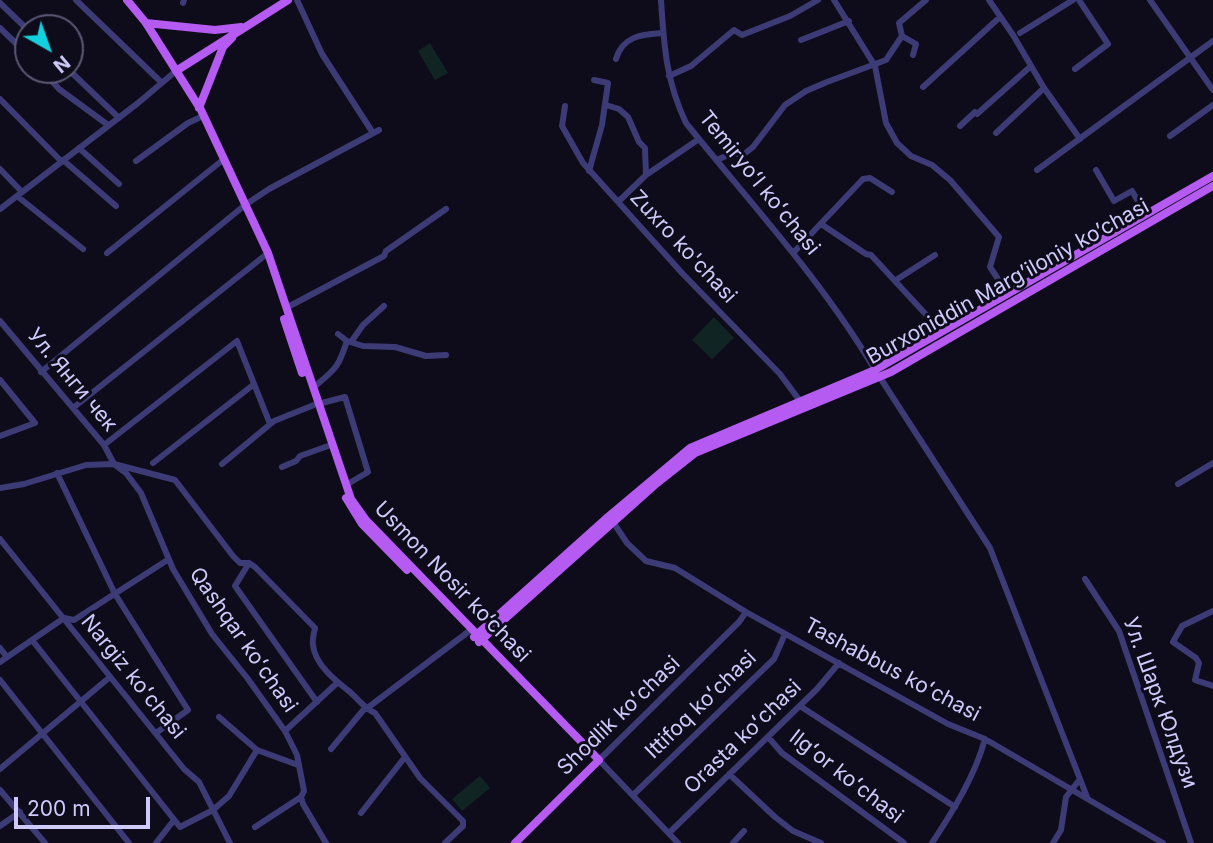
<!DOCTYPE html>
<meta charset="utf-8">
<style>
body{margin:0}
#map{position:relative;width:1213px;height:843px;overflow:hidden;background:#0e0c1b;font-family:Inter,sans-serif}
canvas{display:block}
.north{position:absolute;left:14px;top:14px;width:70px;height:70px;box-sizing:border-box;background:#0e0c1b;border:2px solid #5b5875;border-radius:50%;rotate:140deg;font-size:19px;font-weight:700;line-height:28px;text-align:center;color:#cecafb}
.north::after{content:'';display:block;margin:auto;width:24px;height:32px;background:#13d0de;clip-path:polygon(50% 0,100% 100%,50% 72%,0 100%)}
.scale{position:absolute;left:14px;top:797px;width:136px;height:32px;box-sizing:border-box;border:4px solid #cecafb;border-top:0;padding-left:9px;font-size:21px;line-height:24px;white-space:nowrap;color:#cecafb;-webkit-text-stroke:5px #0e0c1b;paint-order:stroke}
</style>
<div id="map">
<canvas width="1213" height="843"></canvas>
<div class="north">N</div>
<div class="scale">200 m</div>
</div>
<script>
const c = document.querySelector('canvas').getContext('2d');
c.lineJoin = 'round';
function fillPath(path, color) { c.fillStyle = color; c.fill(path, 'evenodd'); }
function strokePath(path, color, width, dash) { c.strokeStyle = color; c.lineWidth = width; c.lineCap = dash ? 'butt' : 'round'; c.setLineDash(dash || []); c.stroke(path); }
function write(font, color, halo, rows, align = 'center') {
  c.font = font + ' Inter,sans-serif'; c.lineWidth = 6; c.setLineDash([]); c.textBaseline = 'middle'; c.strokeStyle = halo; c.fillStyle = color; for (const [text, x, y, turn = 0] of rows) {
    c.save(); c.translate(x, y); c.rotate((+turn || 0) * Math.PI / 180); c.textAlign = isNaN(turn) ? turn : align; if (halo) c.strokeText(text, 0, 0); c.fillText(text, 0, 0); c.restore();
  }
}
fillPath(new Path2D(`
 M430,43L448,73L435,80L418,51Z
 M714,317L734,338L712,359L692,340Z
 M480,776L490,788L462,811L452,799Z`), '#102423');
strokePath(new Path2D(`
 M76,0L162,83
 M297,0L322,54L373,133
 M661,0C664,46 666,81 686,123C751,204 822,280 875,370
 M834,0L875,66L886,123L897,143L911,156L932,165L950,180L999,237L990,267L1008,294
 M989,0L1013,35L1044,88L1080,139
 M1150,0L1213,90
 M0,3L28,30
 M183,3L184,0
 M0,28L28,55
 M1020,33L1073,0
 M902,36L916,44L913,55
 M801,40L849,21
 M616,59C622,37 641,34 663,33
 M1075,69L1108,44L1079,0
 M42,70L59,89L108,125
 M69,70L119,118
 M669,76L691,66L734,30L742,35L790,16L818,0
 M923,87L1000,17
 M0,99L61,161
 M606,105L619,109L628,117L639,142L645,148L646,175
 M565,106L562,126L583,163L682,273L780,374L800,401
 M960,126L975,112L977,114L1031,66
 M996,133L1044,88
 M1170,136L1213,105
 M79,148L119,184
 M63,160L116,206
 M717,160L732,153L743,155L753,147L785,105L806,91L827,82L886,60L902,36L899,23L926,0
 M136,161L188,123L203,116
 M0,169L22,192
 M1037,170L1213,41
 M1096,170L1114,201L1132,191L1146,215
 M589,171L602,125L608,83L594,80
 M17,196L83,249
 M618,202L646,175L699,139
 M0,209L138,103L176,71
 M821,224L866,254L871,255L942,332
 M107,253L224,159
 M793,253L863,179L870,178L892,192
 M896,280L935,255
 M286,308L384,256L386,251L446,209
 M0,321L104,445L114,464L126,473L141,493L173,569L212,634L248,679L285,731L297,755L304,791L301,797L303,804L326,843
 M338,334L347,341
 M351,342L363,325L384,306
 M41,372L245,205L269,189L379,130
 M879,376L990,548L1087,797
 M0,380L35,423L0,436
 M313,388C335,369 338,369 347,341L363,346L395,347L426,356L446,355
 M318,404L345,397L368,472L346,485
 M73,408L268,253
 M104,445L237,341L270,424
 M153,463L253,385
 M222,464L274,421L314,405
 M282,467L296,461L300,456L328,446
 M57,473L115,594L188,710L156,733
 M1178,484L1213,463
 M0,488L24,484L86,465L114,464L175,480L233,556L240,563H249L255,567L315,628C314,633 312,640 313,645C315,665 336,681 350,692C359,700 364,708 375,713L420,778L463,821V826L445,843
 M613,522L627,543L646,561L675,568L746,612L948,724L985,739L1163,843
 M0,539L184,769L199,782L230,843
 M249,563L235,586L317,702
 M1085,579L1119,631L1191,843
 M1213,611L1182,626L1173,642L1196,658L1199,663L1195,680L1213,686
 M32,640L180,827L213,810L229,796L257,750L298,765
 M0,648L7,657
 M0,662L64,618L74,620L169,559
 M0,680L129,843
 M800,706L955,807
 M366,709L472,629
 M219,717L257,750
 M285,731L337,683
 M768,737L782,753L904,843
 M331,749L365,708
 M0,769L110,677
 M729,774L775,817L793,831L821,843
 M0,790L45,843
 M633,795L774,659L785,634
 M361,813L405,757
 M0,826L20,812
 M255,827L301,797
 M669,833L817,689L839,663
 M156,843L174,820
 M678,843L599,760L739,622L746,612
 M733,843L744,831
 M932,843C953,811 975,776 985,739
 M1053,843L1061,830L1066,797L1080,779`), '#3c3b76', 6);
strokePath(new Path2D(`
 M127,0L146,23L201,110L268,253L351,499L366,520L599,760L515,843
 M146,23L215,30L241,27
 M176,71L288,0
 M199,108L223,47L232,38
 M284,319L302,373
 M346,498L362,524L407,570
 M474,637L609,516L690,448L875,370L1213,176
 M479,642L657,483L695,453L891,372L1213,186`), '#b55bf1', 8);
write('21px', '#cecafb', '#0e0c1b', [
 ["Temiryoʻl koʻchasi",759,183,51],
 ["Zuxro ko'chasi",683,247,47],
 ["Burxoniddin Marg’iloniy ko’chasi",1008,282,-29],
 ["Ул. Янги чек",72,380,50],
 ["Usmon Nosir ko‘chasi",452,582,46],
 ["Qashqar koʻchasi",243,640,55],
 ["Tashabbus koʻchasi",892,670,28],
 ["Nargiz koʻchasi",133,677,51],
 ["Ул. Шарк Юлдузи",1160,703,70],
 ["Ittifoq koʻchasi",701,705,-44],
 ["Shodlik koʻchasi",619,716,-44],
 ["Orasta koʻchasi",743,737,-44],
 ["Ilgʻor koʻchasi",846,777,38]
]);
</script>
